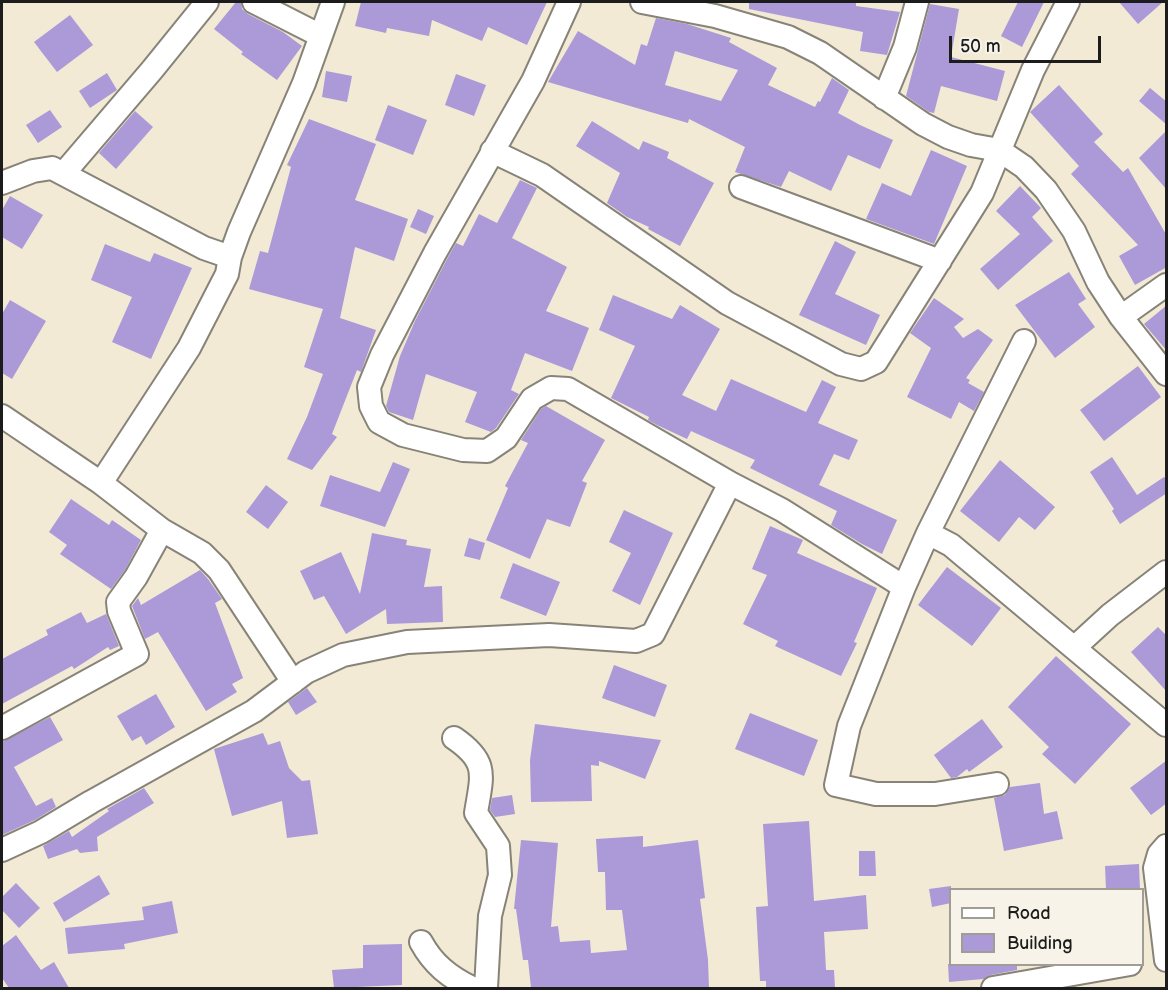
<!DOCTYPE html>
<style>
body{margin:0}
#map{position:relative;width:1168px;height:990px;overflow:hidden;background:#f2ead4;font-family:"Balsamiq Sans",sans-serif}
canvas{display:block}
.frame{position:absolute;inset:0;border:3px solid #1c1c1c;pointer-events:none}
.legend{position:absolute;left:949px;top:888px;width:195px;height:78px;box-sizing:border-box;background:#f7f3e8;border:2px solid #9f9d96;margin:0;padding:8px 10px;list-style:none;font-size:18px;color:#1c1c1c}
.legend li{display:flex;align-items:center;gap:12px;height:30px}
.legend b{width:30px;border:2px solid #9f9d96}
.scale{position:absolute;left:949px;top:36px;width:152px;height:27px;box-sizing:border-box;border:3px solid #1c1c1c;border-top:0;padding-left:8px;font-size:18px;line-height:21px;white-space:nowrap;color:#1c1c1c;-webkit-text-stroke:4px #f7f3e8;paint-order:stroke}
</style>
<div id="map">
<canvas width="1168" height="990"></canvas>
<div class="frame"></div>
<ul class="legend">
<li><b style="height:8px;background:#fff"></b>Road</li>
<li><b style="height:16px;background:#ab99d8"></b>Building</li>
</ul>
<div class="scale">50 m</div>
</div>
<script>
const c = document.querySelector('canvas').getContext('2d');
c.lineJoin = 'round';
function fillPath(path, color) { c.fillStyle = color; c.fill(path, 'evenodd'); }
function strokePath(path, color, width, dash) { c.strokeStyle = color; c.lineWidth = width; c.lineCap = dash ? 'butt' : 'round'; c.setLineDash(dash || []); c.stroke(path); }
fillPath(new Path2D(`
 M236,2H241L242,9L248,14L283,32L302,46L277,80L241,54L243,52L214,29Z
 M361,2H547L527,45L488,27L482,41L432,20L429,36L387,28L386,33L355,26Z
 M749,2H856V6L900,12L887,55L860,51L863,32L749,9Z
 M1018,2H1044L1022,47L1001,36Z
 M1119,2H1163L1138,24Z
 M930,4L959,9L951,57L1005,71L997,101L941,86L934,113L929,112L906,96Z
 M70,15L93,45L57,72L34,42Z
 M656,18L687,24L731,38L729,42L777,68L768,85L815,107L818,101L820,102L832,78L849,90L838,113L860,125L893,140L880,169L848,155L831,191L789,171L781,187L735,172L745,147L689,119L688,123L548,82L578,31L635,65L641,44L647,46ZM675,51L738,70L721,101L665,85Z
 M326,71L352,76L347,102L322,97Z
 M107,73L117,90L90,108L79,91Z
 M456,74L486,85L474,116L445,105Z
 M1059,85L1103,134L1094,142L1123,172L1128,168L1167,236V267L1135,285L1119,256L1138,245L1071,174L1079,166L1030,112Z
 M1150,88L1167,102V125L1139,101Z
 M388,105L427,120L413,155L375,140Z
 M50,110L62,127L38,143L26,125Z
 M135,111L153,127L116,169L99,153Z
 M309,119L376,144L355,200L408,219L394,261L355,247L340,318L376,330L361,372L357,370L332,434L337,437L312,470L287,459L307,417L323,374L304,367L323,309L249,289L260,251L268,253L291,167L287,165Z
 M592,121L639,150L643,141L669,152L667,158L714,183L680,246L648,229L649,227L627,217L607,203L620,173L576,146Z
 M1167,130V190L1139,158Z
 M931,150L967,166L934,244L866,219L882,183L911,196Z
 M520,180L537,188L512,238L567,267L546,311L589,328L572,371L525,353L511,390L519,394L496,428L491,432L465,422L477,392L426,374L413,420L389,412L386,406L400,356L415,321L447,259L456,243L463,246L479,214L497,223Z
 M1020,186L1041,208L1032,217L1053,241L998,290L980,269L1020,234L996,211Z
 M10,196L43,215L22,249L2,237V210Z
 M418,209L434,216L426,234L410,227Z
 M835,241L856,252L835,294L880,315L866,345L799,315Z
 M105,244L150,262L154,253L192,268L151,359L112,342L132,297L91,280Z
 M1069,272L1086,299L1078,304L1095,327L1055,358L1015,305Z
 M613,295L672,319L680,305L720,329L682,395L716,411L731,379L806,412L822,380L836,387L818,423L858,440L849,460L834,454L819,485L897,520L882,554L862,544L831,525L837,511L750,468L755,460L691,431L687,439L657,425L648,420L649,417L611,398L635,346L599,330Z
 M934,298L964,319L954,327L963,338L978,329L993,340L966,378L970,380L968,383L984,392L974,411L959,402L951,419L907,397L931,348L910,333Z
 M10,300L46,321L12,379L2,373V314Z
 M1167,305V351L1144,324Z
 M1138,366L1161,397L1104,441L1080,410Z
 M546,406L605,440L582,481L587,483L570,527L547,519L530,559L486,540L508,488L505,486L528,443L521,440L541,409Z
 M1112,457L1137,495L1164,477L1167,480V493L1120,524L1112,511L1114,509L1090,472Z
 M1000,460L1055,507L1035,530L1019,517L999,542L960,511Z
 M393,462L410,469L385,527L320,506L330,475L380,492Z
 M266,485L288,502L268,529L246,512Z
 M71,499L109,525L112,520L141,540L125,570L111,589L60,554L67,545L49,532Z
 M624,510L673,533L640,605L612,591L631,553L609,542Z
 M770,526L803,540L797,553L877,588L854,642L857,643L841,676L775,646L778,641L743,624L767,575L752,569Z
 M372,533L407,540L406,545L431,549L424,587L442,586L443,622L387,624L386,609L346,634L324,596L314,600L300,571L341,552L360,594Z
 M469,538L485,543L480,560L464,556Z
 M513,563L560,582L546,616L500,598Z
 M947,567L1001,608L972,646L918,605Z
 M200,570L208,579L222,599L215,603L243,678L232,684L237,692L206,711L158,632L145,639L132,606L138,598L141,605Z
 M81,612L87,623L106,614L119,646L110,650L108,647L74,669L72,666L2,704V659L48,635L46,630Z
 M1158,627L1167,636V692L1131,652Z
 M1056,656L1131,724L1075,784L1042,754L1049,747L1008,707Z
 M614,665L667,685L655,717L602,698Z
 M307,688L317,702L296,715L288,702Z
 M156,694L175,727L146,745L141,736L132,741L117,716Z
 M750,713L818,740L804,776L735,749Z
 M50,717L63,740L14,767L36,806L52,798L56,807L35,820L2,835V742Z
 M982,719L1003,747L969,772L967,769L957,777L951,778L934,755Z
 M535,724L661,740L645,779L599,761V766L591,765L592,801L531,802L530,760Z
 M263,733L268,745L280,741L289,768L302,781L310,780L318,834L287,838L282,801L232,816L214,749Z
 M1167,760V803L1151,815L1130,788Z
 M1040,783L1044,814L1057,811L1063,839L1004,851L994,798L1005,795L1010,787Z
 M144,788L154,803L97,837L98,851L80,853L77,849L48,859L43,846L69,831L72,837L109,811L107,809Z
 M512,795L515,814L495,817L490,810L492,798Z
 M809,821L814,901L866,895L868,929L824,932L826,970H834L835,988H766V981H760L756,907L768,906L763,824Z
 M643,836V847L698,840L705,898L700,899L708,960L709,988H531L528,960H523L516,909H514L521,840L558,843L551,927L558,926L560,942L590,940L591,953L627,950L622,910H606L605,872H598L596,839Z
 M859,851H875L876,876H859Z
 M1139,864L1140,890H1106L1105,866Z
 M99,875L110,894L64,922L53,903Z
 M16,883L40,908L19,928L2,910V897Z
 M951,886V903L932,907L929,889Z
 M172,901L178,933L124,944L125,949L68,954L65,928L144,920L142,907Z
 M16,935L41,970L54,962L69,988H9L2,978V946Z
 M402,944V985L334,988L332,970L363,968V945Z
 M948,964H1017V970L991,975L983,979L949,982Z`), '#ab99d8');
const minor = new Path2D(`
 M254,2L321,36
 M569,2L533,81L435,253L382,355L369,387L371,406L379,422L403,435L463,450L487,451L506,438L532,399L551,388L568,389L730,483L782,510L904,587
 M642,2L715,16L788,37L820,53L923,124L948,137L971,145L999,150L1024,167L1046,190L1074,231L1098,282L1121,317L1166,374
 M884,98L905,47L917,2
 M492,151L542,175L727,303L841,364L861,369L876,362L982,193L1033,70L1068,2
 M64,173L152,70L207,2
 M2,183L33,171L52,168L204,248L230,257L239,232L304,83L333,2
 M741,187L940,261
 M1121,317L1166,285
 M2,416L101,483L162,530L202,553L219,570L293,682
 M101,483L189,348L227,274L230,257
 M928,533L951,545L1166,725
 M1074,648L1110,615L1166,572
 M2,728L137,654L119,611L118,602L136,577L162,530
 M454,738C489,762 482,775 476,813L498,846L500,875L490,916L486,988
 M997,784L935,794H876L836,785L849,726L904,587L928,533L1024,341
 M1166,846L1159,854L1155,868L1166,960
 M2,850L41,832L91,802L254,711L306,672L343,655L407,642L549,635L636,641L653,634L730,483
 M421,942C433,964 449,977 472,988
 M993,988L1130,964`);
strokePath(minor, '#878378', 26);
strokePath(minor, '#fff', 22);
</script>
